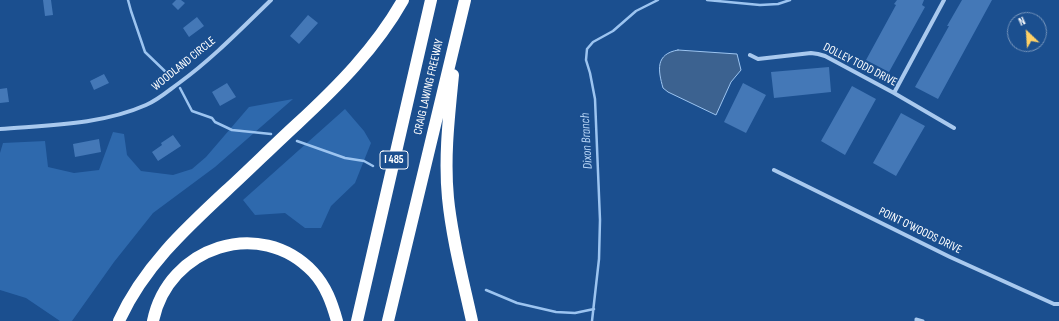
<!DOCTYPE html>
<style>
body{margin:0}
#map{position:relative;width:1059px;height:321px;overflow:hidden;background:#1b4f8f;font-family:"Sofia Sans Condensed",sans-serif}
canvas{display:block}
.north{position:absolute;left:1007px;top:12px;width:40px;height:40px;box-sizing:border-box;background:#1b4f8f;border:1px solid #7695bc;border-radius:50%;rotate:335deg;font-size:11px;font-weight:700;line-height:16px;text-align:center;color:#fff}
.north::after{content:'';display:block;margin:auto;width:14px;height:18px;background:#ffd166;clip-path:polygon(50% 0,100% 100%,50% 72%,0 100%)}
</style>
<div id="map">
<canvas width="1059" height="321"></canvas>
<div class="north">N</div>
</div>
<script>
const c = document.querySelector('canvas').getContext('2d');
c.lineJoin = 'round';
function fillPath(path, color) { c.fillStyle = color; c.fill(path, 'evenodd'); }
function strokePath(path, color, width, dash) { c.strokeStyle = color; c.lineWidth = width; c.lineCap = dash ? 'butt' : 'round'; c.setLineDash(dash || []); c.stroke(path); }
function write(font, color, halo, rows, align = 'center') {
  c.font = font + ' "Sofia Sans Condensed",sans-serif'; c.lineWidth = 3; c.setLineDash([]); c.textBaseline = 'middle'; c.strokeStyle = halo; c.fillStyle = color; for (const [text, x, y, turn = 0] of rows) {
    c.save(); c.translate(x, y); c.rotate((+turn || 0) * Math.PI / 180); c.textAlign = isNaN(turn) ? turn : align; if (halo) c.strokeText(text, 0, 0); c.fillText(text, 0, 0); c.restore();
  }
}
fillPath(new Path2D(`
 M293,99L215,167L153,213L114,262L72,321H60L26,298L0,290V153L3,143L45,141L48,167L74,173L99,170L113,132L124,134L127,155L141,171L173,175L192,169L206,157L249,107Z
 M345,109L364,131L371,143L355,183L331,206L321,228H305L285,213L255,215L243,200Z`), '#2e69ad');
const water = new Path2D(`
 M678,50L737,54L741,70L731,82L716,115L668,92L663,88C658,70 655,54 678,50Z`);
fillPath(water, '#3c6290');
strokePath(water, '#9cc4f0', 1);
strokePath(new Path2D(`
 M128,0L131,11L145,52L171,77
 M707,0L760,5L778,4L790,0
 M180,88L192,111L212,118L215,122L232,130L271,134
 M297,141L345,158L364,161L373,166
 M486,290L517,303L556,312L575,313L594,309
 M592,321L599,259L600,220L595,99L590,73L586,60L587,49L593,42L613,31L636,11L658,0`), '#9cc4f0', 2.5);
fillPath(new Path2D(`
 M43,0H51L53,15L45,16Z
 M176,0H181L185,3L178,10L172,4Z
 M897,0H924L922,5L925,7L889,72L866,60L896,5L894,4Z
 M962,0H992L938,99L915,87L949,26H947Z
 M308,15L318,23L299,44L290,36Z
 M197,17L204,26L189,37L183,28Z
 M829,67L831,92L774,98L771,72Z
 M104,74L109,83L94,90L90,81Z
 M227,83L236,97L220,106L212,92Z
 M743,83L766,95L746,133L724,122Z
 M852,86L876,99L845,155L821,141Z
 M7,88L9,102L0,103V89Z
 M901,113L925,126L896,176L873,163Z
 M173,135L181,146L158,161L152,152L162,145L161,143Z
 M99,139L101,152L75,157L73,144Z`), '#4478b7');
strokePath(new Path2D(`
 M916,321V319L923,321`), '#a9c9ee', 3);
strokePath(new Path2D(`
 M750,55L758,59L811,53L818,54L825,56L894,93L954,128
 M894,93L944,0
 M0,129C48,125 101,125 146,105C158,100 168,91 179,83C212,59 241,29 271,0
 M774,170L950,257L1054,304H1059`), '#a9c9ee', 4);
strokePath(new Path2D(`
 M453,75C449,116 444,157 448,198C452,239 463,280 472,321
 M119,321C143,268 184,230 226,191C250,169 273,146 297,124C337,87 376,48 403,0
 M153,321C168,247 260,216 313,272C326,286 332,303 337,321
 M357,321L431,0
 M388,321L465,0`), '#fff', 12);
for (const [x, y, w] of [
 [394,160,28]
]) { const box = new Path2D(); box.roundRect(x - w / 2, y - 9, w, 18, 3); c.fillStyle = '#1b4f8f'; c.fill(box); strokePath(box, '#fff', 1); }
write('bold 11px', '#fff', null, [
 ["I 485",394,160]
]);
write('12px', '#fff', '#1b4f8f', [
 ["WOODLAND CIRCLE",184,64,-39],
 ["DOLLEY TODD DRIVE",860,65,27],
 ["CRAIG LAWING FREEWAY",429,87,-77],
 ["POINT O'WOODS DRIVE",920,231,26]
]);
write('italic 13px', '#b5d3f5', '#1b4f8f', [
 ["Dixon Branch",587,141,-93]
]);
</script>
